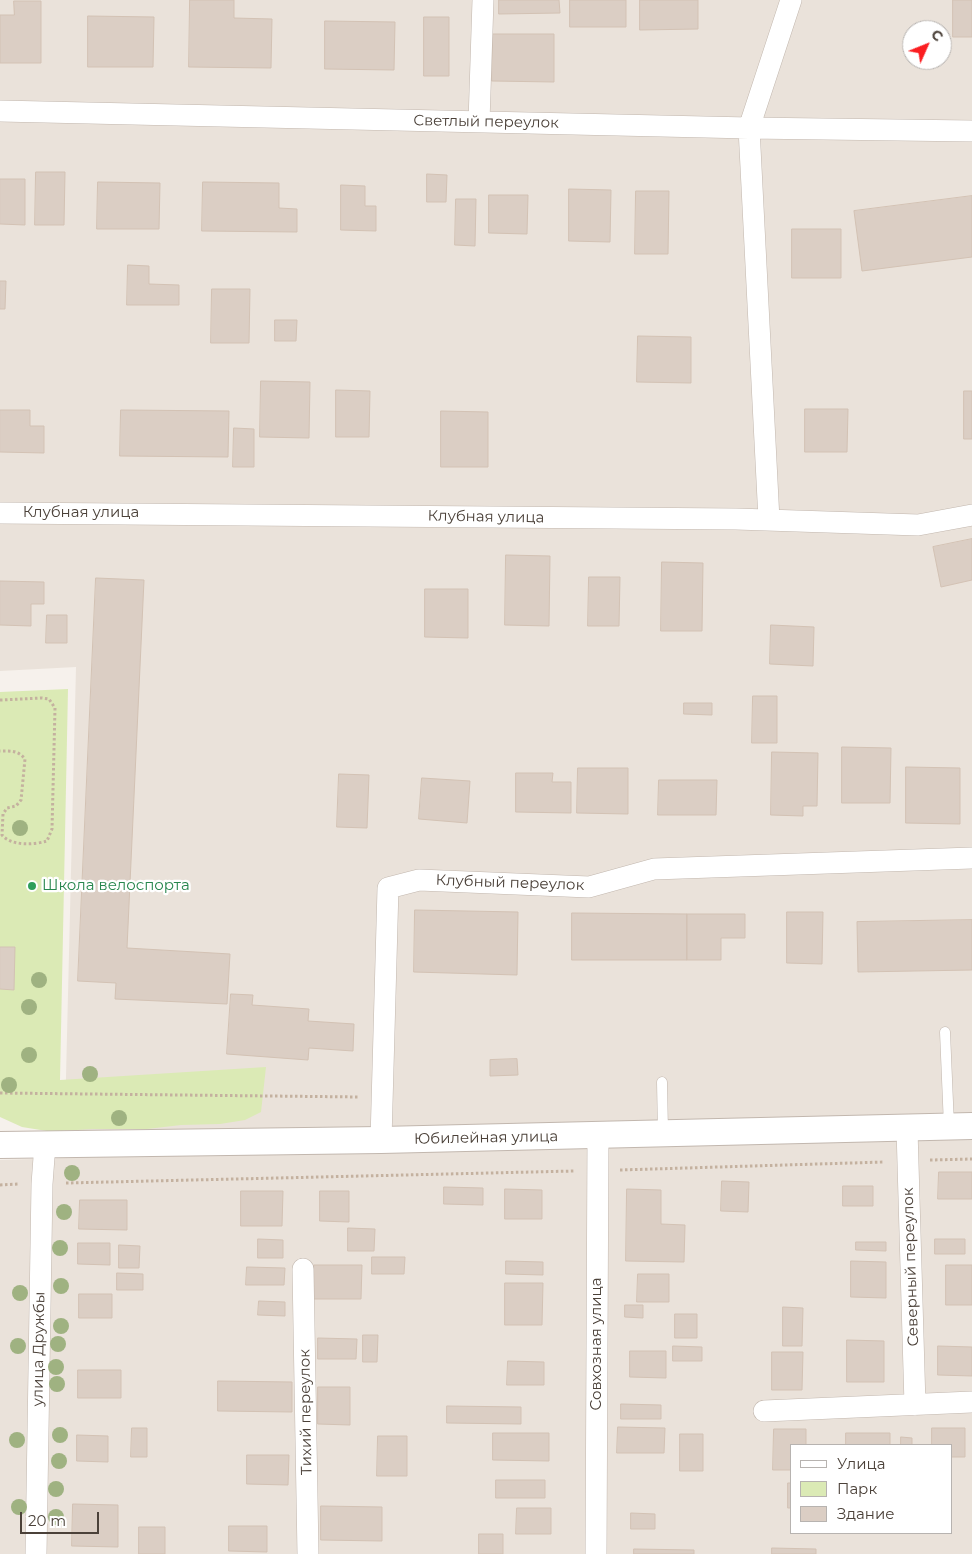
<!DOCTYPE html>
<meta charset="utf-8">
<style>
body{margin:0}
#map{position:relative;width:972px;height:1554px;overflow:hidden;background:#f6f1ec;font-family:Montserrat,sans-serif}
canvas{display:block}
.legend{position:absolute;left:790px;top:1444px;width:162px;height:90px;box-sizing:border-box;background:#fff;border:1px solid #b7b3b0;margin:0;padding:6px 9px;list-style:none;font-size:15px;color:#4b4139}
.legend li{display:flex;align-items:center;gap:10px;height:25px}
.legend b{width:25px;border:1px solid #b7b3b0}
.north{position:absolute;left:902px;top:20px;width:50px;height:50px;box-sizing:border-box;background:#fff;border:1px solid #b7b3b0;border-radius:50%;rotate:46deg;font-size:14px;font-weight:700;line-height:20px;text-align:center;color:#4b4139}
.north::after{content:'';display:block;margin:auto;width:18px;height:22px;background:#fb1e21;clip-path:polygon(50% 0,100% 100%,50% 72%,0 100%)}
.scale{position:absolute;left:20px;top:1512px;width:79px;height:22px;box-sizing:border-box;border:2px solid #4b4139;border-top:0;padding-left:6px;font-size:15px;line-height:18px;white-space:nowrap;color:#4b4139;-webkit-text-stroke:4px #fff;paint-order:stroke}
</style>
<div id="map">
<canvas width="972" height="1554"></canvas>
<ul class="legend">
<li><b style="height:6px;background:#fff"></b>Улица</li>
<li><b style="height:14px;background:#dbeab5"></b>Парк</li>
<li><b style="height:14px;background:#dbcec4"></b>Здание</li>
</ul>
<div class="north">С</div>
<div class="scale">20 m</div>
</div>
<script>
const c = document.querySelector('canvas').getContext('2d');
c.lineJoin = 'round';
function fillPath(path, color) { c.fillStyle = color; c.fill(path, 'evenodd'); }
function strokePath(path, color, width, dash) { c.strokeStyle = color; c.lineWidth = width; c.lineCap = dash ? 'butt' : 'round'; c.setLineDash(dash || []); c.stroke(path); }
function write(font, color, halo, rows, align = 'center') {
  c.font = font + ' Montserrat,sans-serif'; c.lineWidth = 4.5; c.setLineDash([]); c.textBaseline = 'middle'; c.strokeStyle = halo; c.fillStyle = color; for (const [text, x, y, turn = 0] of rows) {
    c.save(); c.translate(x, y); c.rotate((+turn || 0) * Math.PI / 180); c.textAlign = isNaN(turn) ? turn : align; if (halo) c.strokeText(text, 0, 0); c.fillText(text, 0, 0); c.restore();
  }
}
fillPath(new Path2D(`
 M0,0H972V1554H0V1160L64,1158L76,667L0,671ZM912,30H942V60H912ZM791,1445H951V1533H791Z`), '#eae2da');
fillPath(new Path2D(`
 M68,689L60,1080L266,1067L261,1112L245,1120L220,1124L181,1125L147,1129H92L61,1131H47L22,1127L0,1117V692Z`), '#dbeab5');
const building = new Path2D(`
 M190,0H234V18L272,19L271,68L189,67Z
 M499,0H559L560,13L499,14Z
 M570,0H626V27H570Z
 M640,0H698V29L640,30Z
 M953,0H972V37H953Z
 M14,1H41V63H0V15H14Z
 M88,16L154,17L153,67H88Z
 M424,17H449V76H424Z
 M325,21L395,22L394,70L325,69Z
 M493,34H554V82L492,81Z
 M36,172H65L64,225H35Z
 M427,174L447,175L446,202H427Z
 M0,179H25V225L0,224Z
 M98,182L160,183L159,229H97Z
 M203,182L279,183V208L297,209V232L202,231Z
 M341,185L365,186V206H376V231L341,230Z
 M569,189L611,190L610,242L569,241Z
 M636,191H669L668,254H635Z
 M489,195H528L527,234L489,233Z
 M972,196V257L862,271L854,211Z
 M456,199H476L475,246L455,245Z
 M792,229H841V278H792Z
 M128,265L149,266V284L179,285V305H127Z
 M0,281H6L5,309H0Z
 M212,289H250L249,343H211Z
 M275,320H297L296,341H275Z
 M638,336L691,337V383L637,382Z
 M261,381L310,382L309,438L260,437Z
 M336,390L370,391L369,437H336Z
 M964,391H972V439H964Z
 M805,409H848L847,452H805Z
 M0,410H30V426H44V453L0,452Z
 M121,410L229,411L228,457L120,456Z
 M441,411L488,412V467H441Z
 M234,428L254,429V467H233Z
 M972,539V580L941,587L933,547Z
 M506,555L550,556L549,626L505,625Z
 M662,562L703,563L702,631H661Z
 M589,577H620L619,626H588Z
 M96,578L144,580L127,948L230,954L227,1004L115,999L116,983L78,981Z
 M0,581L44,582V604H31V626L0,625Z
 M425,589H468V638L425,637Z
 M47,615H67V643H46Z
 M771,625L814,627L813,666L770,664Z
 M753,696H777V743H752Z
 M684,703H712V715L684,714Z
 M842,747L891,748L890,803H842Z
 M772,752L818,753L817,806H803V816L771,815Z
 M906,767L960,768V824L906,823Z
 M578,768H628V814L577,813Z
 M516,773H553L552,782H571V813L516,812Z
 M339,774L369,775L367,828L337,827Z
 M422,778L470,781L467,823L419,819Z
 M659,780H717L716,815H658Z
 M415,910L518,912L517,975L414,972Z
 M787,912H823L822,964L787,963Z
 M572,913L687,914V960H572Z
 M687,914H745V938H721V960H687Z
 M972,920V970L858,972L857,922Z
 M0,947H15L14,990L0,989Z
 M231,994L253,995L252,1005L309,1009L308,1021L354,1024L353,1051L309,1048L308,1060L227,1054Z
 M517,1059L518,1075L490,1076V1060Z
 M939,1172H972V1199H938Z
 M722,1181L749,1182L748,1212L721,1211Z
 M843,1186H873V1206H843Z
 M444,1187L483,1188V1205L444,1204Z
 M505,1189L542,1190V1219H505Z
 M627,1189L661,1190V1224L685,1225L684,1262L626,1261Z
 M241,1191H283L282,1226H241Z
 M320,1191H349V1222L320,1221Z
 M80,1200H127V1230L79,1229Z
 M348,1228L375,1229L374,1251H348Z
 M258,1239L283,1240V1258H258Z
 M935,1239H965V1254H935Z
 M856,1242H886V1251L856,1250Z
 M78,1243H110V1265L78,1264Z
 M119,1245L140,1246L139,1268H119Z
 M372,1257H405L404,1274H372Z
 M506,1261L543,1262V1275L506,1274Z
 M851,1261L886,1262V1298L851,1297Z
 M314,1265H362L361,1299H314Z
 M946,1265H972V1305H946Z
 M247,1267L285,1268L284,1285H246Z
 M117,1273L143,1274V1290H117Z
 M638,1274H669V1302H637Z
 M505,1283H543L542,1325H505Z
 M79,1294H112V1318H79Z
 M259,1301L285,1302V1316L258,1315Z
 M625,1305H643V1318L625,1317Z
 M783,1307L803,1308L802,1346H783Z
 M675,1314H697V1338H675Z
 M363,1335H378L377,1362H363Z
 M318,1338L357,1339L356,1359H318Z
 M847,1340L884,1341V1382H847Z
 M673,1346L702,1347V1361H673Z
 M938,1346L972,1347V1376L938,1375Z
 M630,1351H666V1378L630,1377Z
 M772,1352H803L802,1390H772Z
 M508,1361L544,1362V1385H507Z
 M78,1370H121V1398H78Z
 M218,1381L292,1382V1412L218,1411Z
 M318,1387H350V1425L318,1424Z
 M621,1404L661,1405V1419H621Z
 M447,1406L521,1407V1424L447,1423Z
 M618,1427L665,1428L664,1453H617Z
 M132,1428H147V1457H131Z
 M932,1428H965V1457H951V1445H932Z
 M774,1429H806V1445H791V1470H773Z
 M493,1433H549V1461L493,1460Z
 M846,1433H890V1445H846Z
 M680,1434H703V1471H680Z
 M77,1435L108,1436V1462L77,1461Z
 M378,1436H407V1476H377Z
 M901,1437L912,1438V1445H901Z
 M247,1455H289L288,1485L247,1484Z
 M496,1480H545V1498H496Z
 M788,1483H791V1508H788Z
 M73,1504L118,1505V1547L72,1546Z
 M321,1506L382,1507V1541L321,1540Z
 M517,1508H551V1534H516Z
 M631,1513L655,1514V1529H631Z
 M229,1526H267V1552L229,1551Z
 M139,1527H165V1554H139Z
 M479,1534H503V1554H479Z
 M772,1548L816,1549V1554H772Z
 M634,1549L694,1550V1554H634Z`);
fillPath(building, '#dbcec4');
strokePath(building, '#d3c2b4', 1);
const service = new Path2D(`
 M945,1032L949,1126
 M662,1082L663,1132`);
const minor = new Path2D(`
 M0,111L749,128L972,131
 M479,122L483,0
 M0,513L736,519L918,525L972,515
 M769,520L749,128L791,0
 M907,1129L915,1405
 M381,1140L388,888L419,880L589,887L654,869L972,858
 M303,1269L308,1554
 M764,1411L972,1402
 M36,1554L42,1184L45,1144
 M596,1554L598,1135`);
const tertiary = new Path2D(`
 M0,1145L381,1140L972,1126`);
strokePath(service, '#c2b7ae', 11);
strokePath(minor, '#c2b7ae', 22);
strokePath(tertiary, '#c2b7ae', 28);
strokePath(new Path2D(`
 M0,700L42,698L49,699L55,708L52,829L47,841C34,845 11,846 2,835L3,814L7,808L16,806L21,800L25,759C18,750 10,751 0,751
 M0,1093L359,1097
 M930,1160L972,1159
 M620,1170L884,1162
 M66,1183L574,1171
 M0,1185L19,1184`), '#c4b19f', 3, [2.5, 2.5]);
strokePath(service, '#fff', 10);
strokePath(minor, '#fff', 21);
strokePath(tertiary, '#fff', 26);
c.fillStyle = '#9fb281';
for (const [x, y] of [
 [20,828],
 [39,980],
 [29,1007],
 [29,1055],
 [90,1074],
 [9,1085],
 [119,1118],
 [72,1173],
 [64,1212],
 [60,1248],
 [61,1286],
 [20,1293],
 [61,1326],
 [58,1344],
 [18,1346],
 [56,1367],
 [57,1384],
 [60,1435],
 [17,1440],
 [59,1461],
 [56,1489],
 [19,1507],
 [56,1517]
]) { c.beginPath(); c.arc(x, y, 8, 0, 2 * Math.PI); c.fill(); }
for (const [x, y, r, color] of [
 [32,886,5,"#2e9e5b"]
]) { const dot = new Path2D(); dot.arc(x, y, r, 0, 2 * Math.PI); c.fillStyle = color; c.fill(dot); strokePath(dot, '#fff', 2); }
write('15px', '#4b4139', '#fff', [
 ["Светлый переулок",486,122,1],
 ["Клубная улица",81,513],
 ["Клубная улица",486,517,1],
 ["Клубный переулок",510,883,2],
 ["Юбилейная улица",486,1138,-1],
 ["Северный переулок",911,1267,-92],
 ["Совхозная улица",597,1344,-90],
 ["улица Дружбы",39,1349,-89],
 ["Тихий переулок",306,1412,-91]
]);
write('15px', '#27864d', '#fff', [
 ["Школа велоспорта",42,886]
], 'left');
</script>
